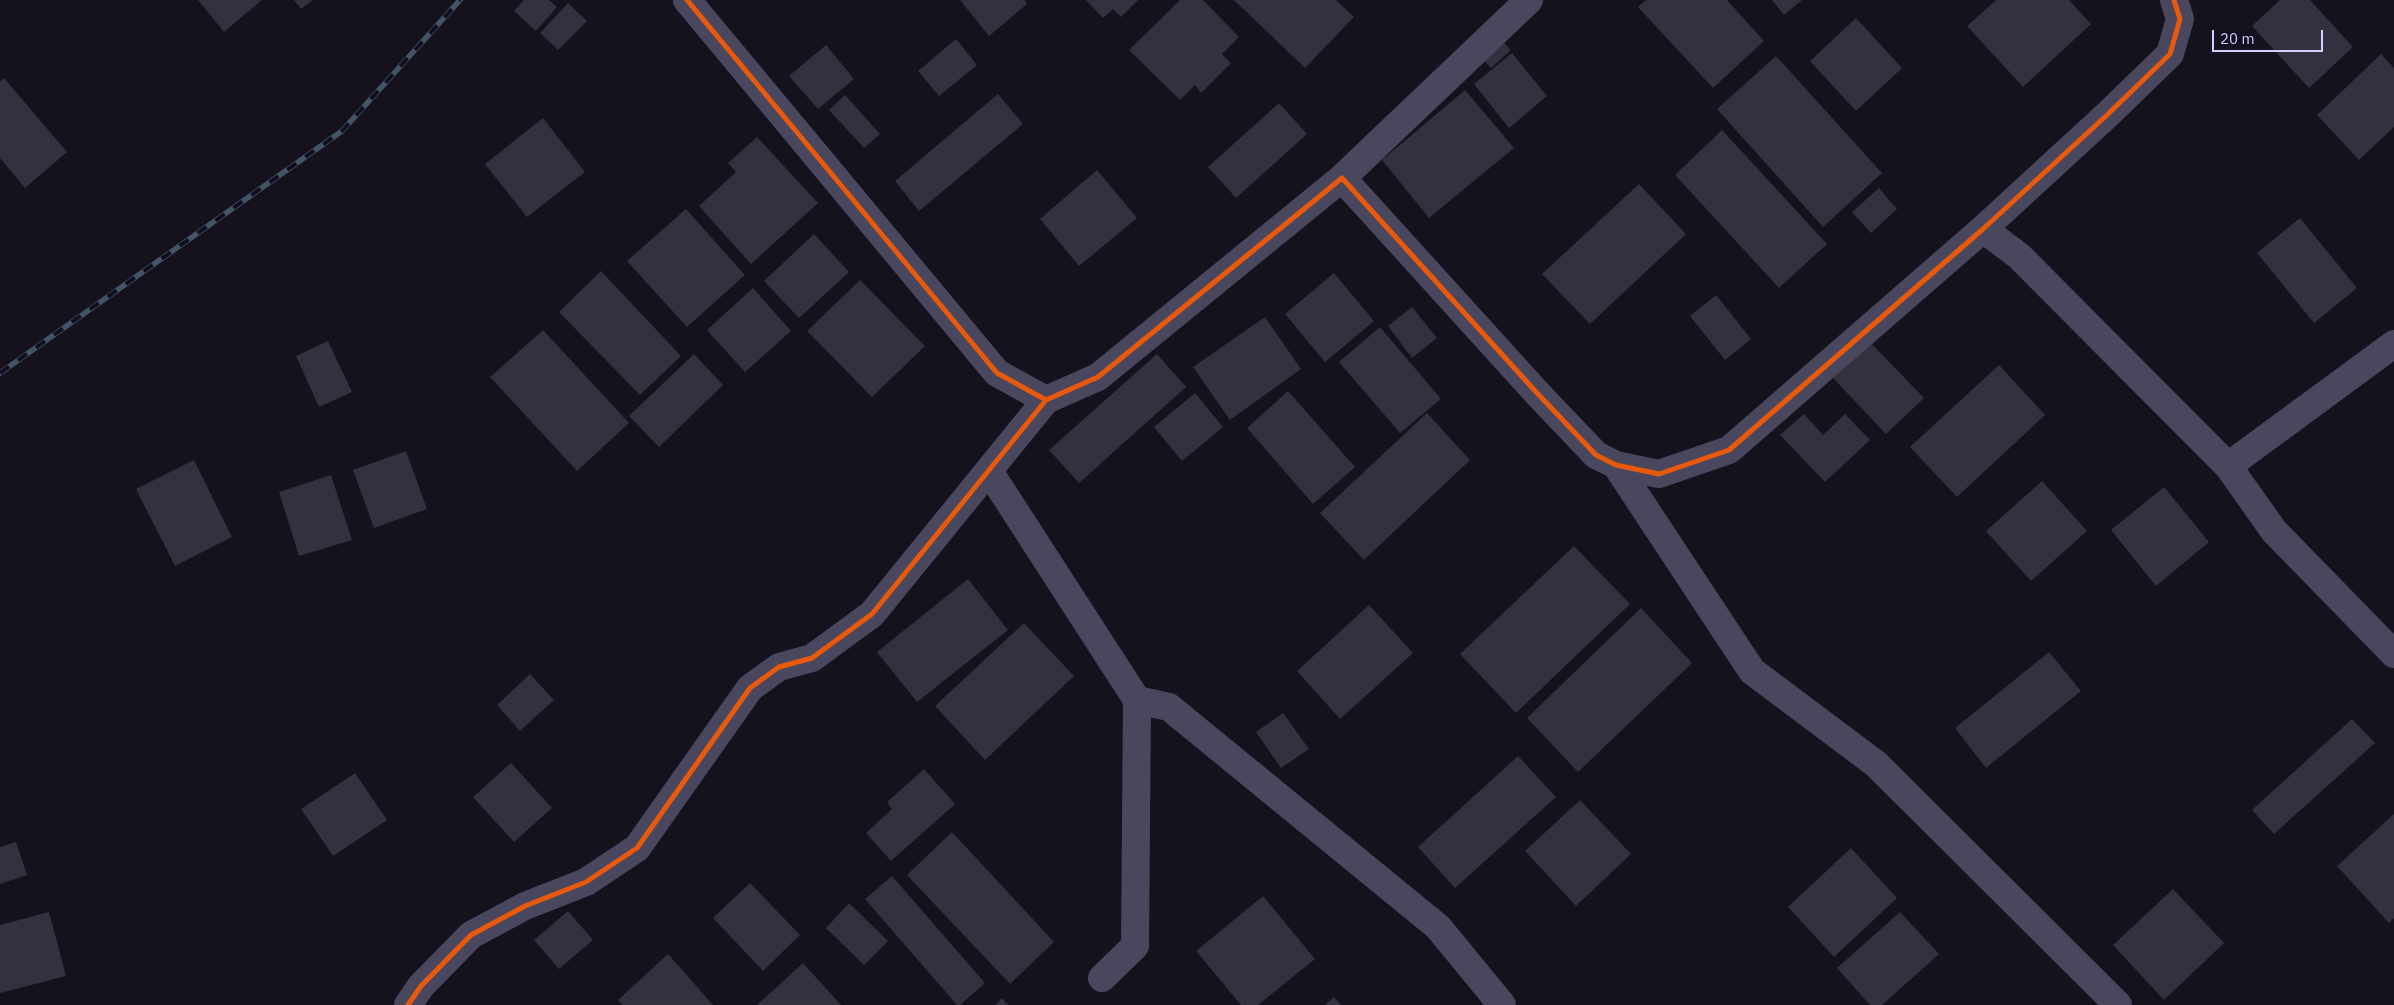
<!DOCTYPE html>
<style>
body{margin:0}
#map{position:relative;width:2394px;height:1005px;overflow:hidden;background:#15121d;font-family:"IBM Plex Sans",sans-serif}
canvas{display:block}
.scale{position:absolute;left:2212px;top:30px;width:111px;height:22px;box-sizing:border-box;border:2px solid #d6cffe;border-top:0;padding-left:6px;font-size:15px;line-height:18px;white-space:nowrap;color:#d6cffe;-webkit-text-stroke:4px #120e21;paint-order:stroke}
</style>
<div id="map">
<canvas width="2394" height="1005"></canvas>
<div class="scale">20 m</div>
</div>
<script>
const c = document.querySelector('canvas').getContext('2d');
c.lineJoin = 'round';
function fillPath(path, color) { c.fillStyle = color; c.fill(path, 'evenodd'); }
function strokePath(path, color, width, dash) { c.strokeStyle = color; c.lineWidth = width; c.lineCap = dash ? 'butt' : 'round'; c.setLineDash(dash || []); c.stroke(path); }
fillPath(new Path2D(`
 M198,0H262L224,32Z
 M294,0H313L301,9Z
 M524,0H549L557,7L536,31L514,11Z
 M960,0H1024L1027,4L989,36Z
 M1086,0H1138L1121,17L1113,9L1103,18Z
 M1180,0H1203L1239,37L1222,54L1231,63L1201,93L1195,85L1180,100L1129,50Z
 M1234,0H1336L1354,17L1305,68Z
 M1646,0H1727L1764,41L1713,88L1638,7Z
 M1772,0H1802L1784,15Z
 M1996,0H2069L2091,24L2023,87L1967,26Z
 M2280,0H2310L2353,47L2309,88L2252,26Z
 M568,3L587,21L558,50L540,33Z
 M1856,18L1902,68L1856,111L1810,61Z
 M1497,35L1511,50L1491,68L1477,53Z
 M956,39L977,65L939,96L918,71Z
 M826,45L854,79L818,109L789,76Z
 M1512,53L1547,96L1509,128L1474,84Z
 M2381,54L2394,68V127L2359,160L2317,115Z
 M1776,56L1882,173L1823,227L1717,109Z
 M4,78L67,152L25,188L0,158V82Z
 M1465,90L1514,148L1429,218L1382,160Z
 M998,94L1023,124L919,211L895,181Z
 M845,95L880,134L864,148L829,110Z
 M1279,103L1307,134L1236,198L1208,167Z
 M543,118L585,172L527,217L485,164Z
 M1722,130L1827,244L1779,288L1675,175Z
 M757,137L818,203L751,264L699,206L736,172L728,163Z
 M1097,170L1137,218L1079,266L1040,219Z
 M1639,184L1686,234L1590,324L1542,274Z
 M1879,188L1897,209L1871,233L1852,212Z
 M686,209L745,275L687,327L627,261Z
 M2300,218L2357,288L2314,323L2257,253Z
 M814,234L849,272L799,318L764,281Z
 M601,271L681,356L640,395L559,312Z
 M1334,273L1374,321L1325,362L1285,314Z
 M860,280L925,346L872,397L807,331Z
 M753,288L791,331L745,372L707,330Z
 M1716,295L1751,339L1725,360L1690,316Z
 M1412,307L1437,338L1412,358L1388,326Z
 M1265,317L1301,369L1230,420L1193,367Z
 M1380,327L1441,399L1400,433L1339,362Z
 M543,330L629,423L577,471L490,377Z
 M328,341L352,392L319,407L296,356Z
 M1870,342L1924,398L1886,434L1833,378Z
 M694,354L723,385L659,447L629,416Z
 M1157,354L1186,387L1079,483L1049,450Z
 M1999,365L2045,415L1957,497L1910,447Z
 M1288,391L1355,467L1313,504L1247,428Z
 M1195,393L1223,427L1182,461L1154,427Z
 M1427,413L1470,460L1364,560L1320,513Z
 M1804,414L1823,435L1845,414L1870,440L1825,482L1780,435Z
 M406,451L427,509L374,528L353,470Z
 M194,460L232,537L175,566L136,489Z
 M331,475L352,540L299,556L279,492Z
 M2042,481L2087,531L2031,581L1986,531Z
 M2164,487L2209,542L2156,586L2111,530Z
 M1574,546L1630,604L1516,713L1460,654Z
 M968,579L1008,630L917,702L877,652Z
 M1369,605L1413,653L1340,719L1297,671Z
 M1641,608L1692,663L1578,772L1527,718Z
 M1024,623L1074,676L985,760L935,706Z
 M2049,652L2081,691L1986,768L1955,728Z
 M530,674L554,700L520,731L497,705Z
 M1283,713L1309,749L1281,768L1256,732Z
 M2352,719L2375,743L2274,834L2252,810Z
 M1518,756L1556,797L1455,888L1418,847Z
 M511,763L552,808L514,842L473,797Z
 M924,769L955,804L891,861L866,833L892,809L887,802Z
 M355,773L387,820L333,856L301,809Z
 M1580,800L1631,854L1576,906L1525,851Z
 M2394,814V918L2389,923L2337,866Z
 M952,832L1054,942L1010,984L907,875Z
 M16,842L27,875L0,884V847Z
 M1851,848L1897,898L1834,957L1788,907Z
 M892,876L985,983L960,1005H957L865,899Z
 M750,883L800,935L763,971L713,918Z
 M2173,889L2224,943L2164,1000L2113,945Z
 M1263,896L1315,959L1258,1005H1241L1196,951Z
 M849,903L888,941L864,965L826,928Z
 M568,911L593,940L559,969L534,940Z
 M49,912L66,976L0,993V925Z
 M1900,912L1939,954L1882,1005H1870L1837,968Z
 M668,954L713,1005H623L618,1000Z
 M803,963L841,1005H757Z
 M1334,997L1341,1005H1325Z
 M1002,998L1008,1005H995Z`), '#33303f');
strokePath(new Path2D(`
 M687,0L997,373L1046,400L1098,377L1342,178L1537,393L1596,455L1616,465L1659,474L1729,450L1983,229L2107,115L2170,54L2180,19L2174,0
 M1342,178L1529,0
 M1983,229L2019,256L2228,466L2274,531L2394,654
 M1616,465L1752,671L1876,764L2118,1005
 M2228,466L2394,344
 M989,471L1137,700L1135,946L1102,978
 M1137,700L1169,707L1438,927L1502,1005
 M408,1005L421,986L471,935L525,906L586,882L637,848L750,688L779,667L812,658L872,614L1046,400`), '#49475e', 28);
const rail = new Path2D(`
 M0,373L342,131L460,0`);
strokePath(rail, '#425567', 5.5);
strokePath(rail, '#120e21', 4, [11]);
strokePath(new Path2D(`
 M687,0L997,373L1046,400L1098,377L1342,178L1537,393L1596,455L1616,465L1659,474L1729,450L1983,229L2107,115L2170,54L2180,19L2174,0
 M408,1005L421,986L471,935L525,906L586,882L637,848L750,688L779,667L812,658L872,614L1046,400`), '#e8590c', 5);
</script>
